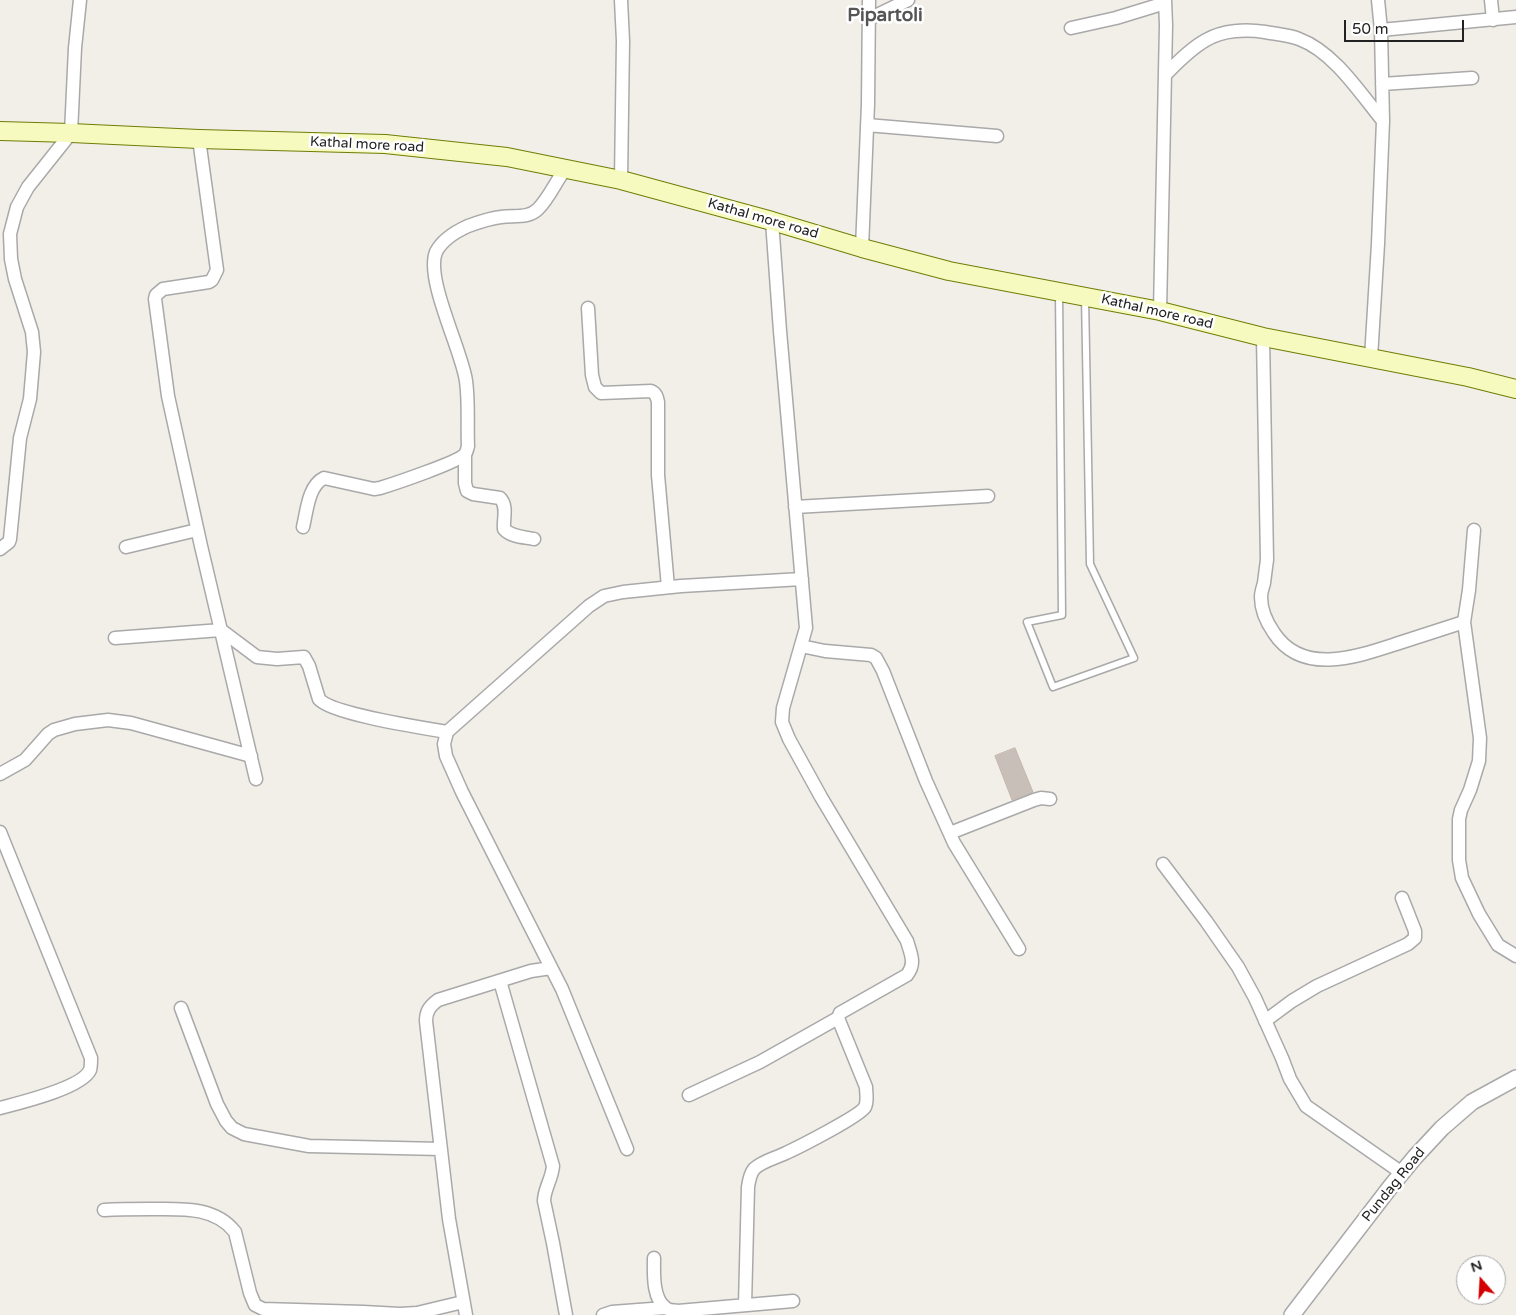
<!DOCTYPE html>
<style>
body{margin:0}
#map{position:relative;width:1516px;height:1315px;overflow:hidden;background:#f2efe9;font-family:"Varela Round",sans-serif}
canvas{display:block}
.north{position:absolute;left:1456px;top:1255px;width:50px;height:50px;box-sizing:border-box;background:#fff;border:1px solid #a7a7a7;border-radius:50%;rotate:341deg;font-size:14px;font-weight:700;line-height:20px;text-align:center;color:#222}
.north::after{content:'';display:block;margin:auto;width:18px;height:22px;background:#d40000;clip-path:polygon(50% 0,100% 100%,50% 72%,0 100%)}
.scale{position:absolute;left:1344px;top:20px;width:120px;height:22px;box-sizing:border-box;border:2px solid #222;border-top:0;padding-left:6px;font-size:15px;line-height:18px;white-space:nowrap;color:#222;-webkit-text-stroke:4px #fff;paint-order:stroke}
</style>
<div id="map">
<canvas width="1516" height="1315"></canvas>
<div class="north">N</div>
<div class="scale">50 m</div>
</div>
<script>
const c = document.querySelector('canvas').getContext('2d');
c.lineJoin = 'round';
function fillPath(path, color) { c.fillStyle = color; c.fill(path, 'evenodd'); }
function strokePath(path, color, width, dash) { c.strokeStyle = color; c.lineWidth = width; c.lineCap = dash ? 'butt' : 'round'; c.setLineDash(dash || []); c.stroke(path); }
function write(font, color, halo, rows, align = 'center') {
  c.font = font + ' "Varela Round",sans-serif'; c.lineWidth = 5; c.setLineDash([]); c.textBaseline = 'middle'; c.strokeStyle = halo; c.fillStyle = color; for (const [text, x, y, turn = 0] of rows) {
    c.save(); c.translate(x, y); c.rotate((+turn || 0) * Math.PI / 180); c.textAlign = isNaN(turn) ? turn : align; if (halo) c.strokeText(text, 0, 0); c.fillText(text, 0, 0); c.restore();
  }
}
const building = new Path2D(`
 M1015,748L1033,792L1012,800L995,756Z`);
fillPath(building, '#c7bfb8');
strokePath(building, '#c4b6ab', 1);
const service = new Path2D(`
 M1059,292L1062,615L1027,622L1053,687L1134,658L1090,564L1085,297`);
const minor = new Path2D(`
 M1378,0L1381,30
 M1491,0L1493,20
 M869,19L908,0
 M1071,28L1116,18L1165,3
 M1165,75C1177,63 1190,49 1206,40C1223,30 1246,29 1265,32C1276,34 1289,35 1299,39C1334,52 1360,93 1383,121
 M1382,84L1472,78
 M867,125L997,136
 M199,139L217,270L212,280L209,282L163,289L156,295L155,299L168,396L201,546L256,779
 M621,180L623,41L621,0
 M862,248L868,104L869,0
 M588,308L592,375L595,387L601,393L651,391C656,393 657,397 658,402V475L668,587
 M1160,311L1166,25L1165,0
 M1263,337L1267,560C1266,567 1265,575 1264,583C1263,587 1261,592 1261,597C1261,609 1267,623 1274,633C1303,677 1359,656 1399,643C1421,636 1443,629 1464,622
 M1371,358L1378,244L1383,121L1381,30L1516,17
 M465,454V483L467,491L473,494L500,498C508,506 503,519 504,529C511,537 524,537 534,539
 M795,507L988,496
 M303,527C307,511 308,486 324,478L374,489L380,488C393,484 459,462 465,454C467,452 467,449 468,446C467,425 469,402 466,381C462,351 425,279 436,252C442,240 457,231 468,226C479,222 490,218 501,217C514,215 528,219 538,209C549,198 556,181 566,168
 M1474,530L1469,590L1464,622L1480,738L1479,761L1470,790L1461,810L1459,819V860L1462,878L1479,914L1498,945L1516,956
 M126,547L197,530
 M0,549L9,542L10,539L20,438L30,399L34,352L32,332L15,279L11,259L10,234L17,207L28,187L71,133L75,48L80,0
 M115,638L221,630L257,657L277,659L304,657L309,666L319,699C331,714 424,728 447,732
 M801,646L825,651L871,655L876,658L883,671L926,781L954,843L1019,949
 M0,774L25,760L48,734L54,730L75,724L108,720L131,723L251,756
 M0,832L91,1058C91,1062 91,1067 90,1070C82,1088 19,1103 0,1108
 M950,833L1034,800L1041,798L1050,799
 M1163,864L1206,921L1238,967L1255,998L1282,1058L1290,1079L1306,1106L1402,1173
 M500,981L553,1166C552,1179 544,1189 544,1201L553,1243L566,1315
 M181,1008L217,1104L226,1121L232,1128L244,1134L309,1146L441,1149
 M1265,1021L1292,1001L1317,986L1408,944L1415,938V931L1402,898
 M689,1095L760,1062L838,1018
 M627,1149L562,989L462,792L446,756L444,744L447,732L589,606L604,596L623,592L681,586L802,579
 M104,1210C120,1209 135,1209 151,1209C181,1209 215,1206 235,1232L250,1293L255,1305L263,1309L363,1312L400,1314L417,1313L463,1302
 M654,1258C654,1272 652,1299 666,1308C669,1311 674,1310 678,1311L793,1301
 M745,1305L748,1187C749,1180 750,1174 754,1169C762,1161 776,1158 786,1153C799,1147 860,1116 865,1107C868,1101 866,1093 866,1087L838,1018L840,1013L907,975C916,963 911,955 907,941L821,797L789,739L782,722L783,708L806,628L780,331L772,221
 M466,1315L449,1219L426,1021C426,1011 430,1006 438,1000L531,971L551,968
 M603,1315L612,1312L665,1308`);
const tertiary = new Path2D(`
 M1292,1315L1391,1186L1415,1157L1442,1128L1472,1102L1516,1078`);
const secondary = new Path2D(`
 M0,131L71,133L199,139L385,144L507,157L621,180L772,221L862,248L949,271L1160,311L1263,337L1468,377L1516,389`);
strokePath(service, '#a9a9a9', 9);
strokePath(minor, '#a9a9a9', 15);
strokePath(tertiary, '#a9a9a9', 18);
strokePath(secondary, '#707d05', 20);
strokePath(service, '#fff', 6);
strokePath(minor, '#fff', 12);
strokePath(tertiary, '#fff', 15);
strokePath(secondary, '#f7fabf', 18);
write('14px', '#222', '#fff', [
 ["Kathal more road",367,145,3],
 ["Kathal more road",763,219,16],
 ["Kathal more road",1157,312,13],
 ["Pundag Road",1394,1185,-51]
]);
write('bold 19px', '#555', '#fff', [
 ["Pipartoli",885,16]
]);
</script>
